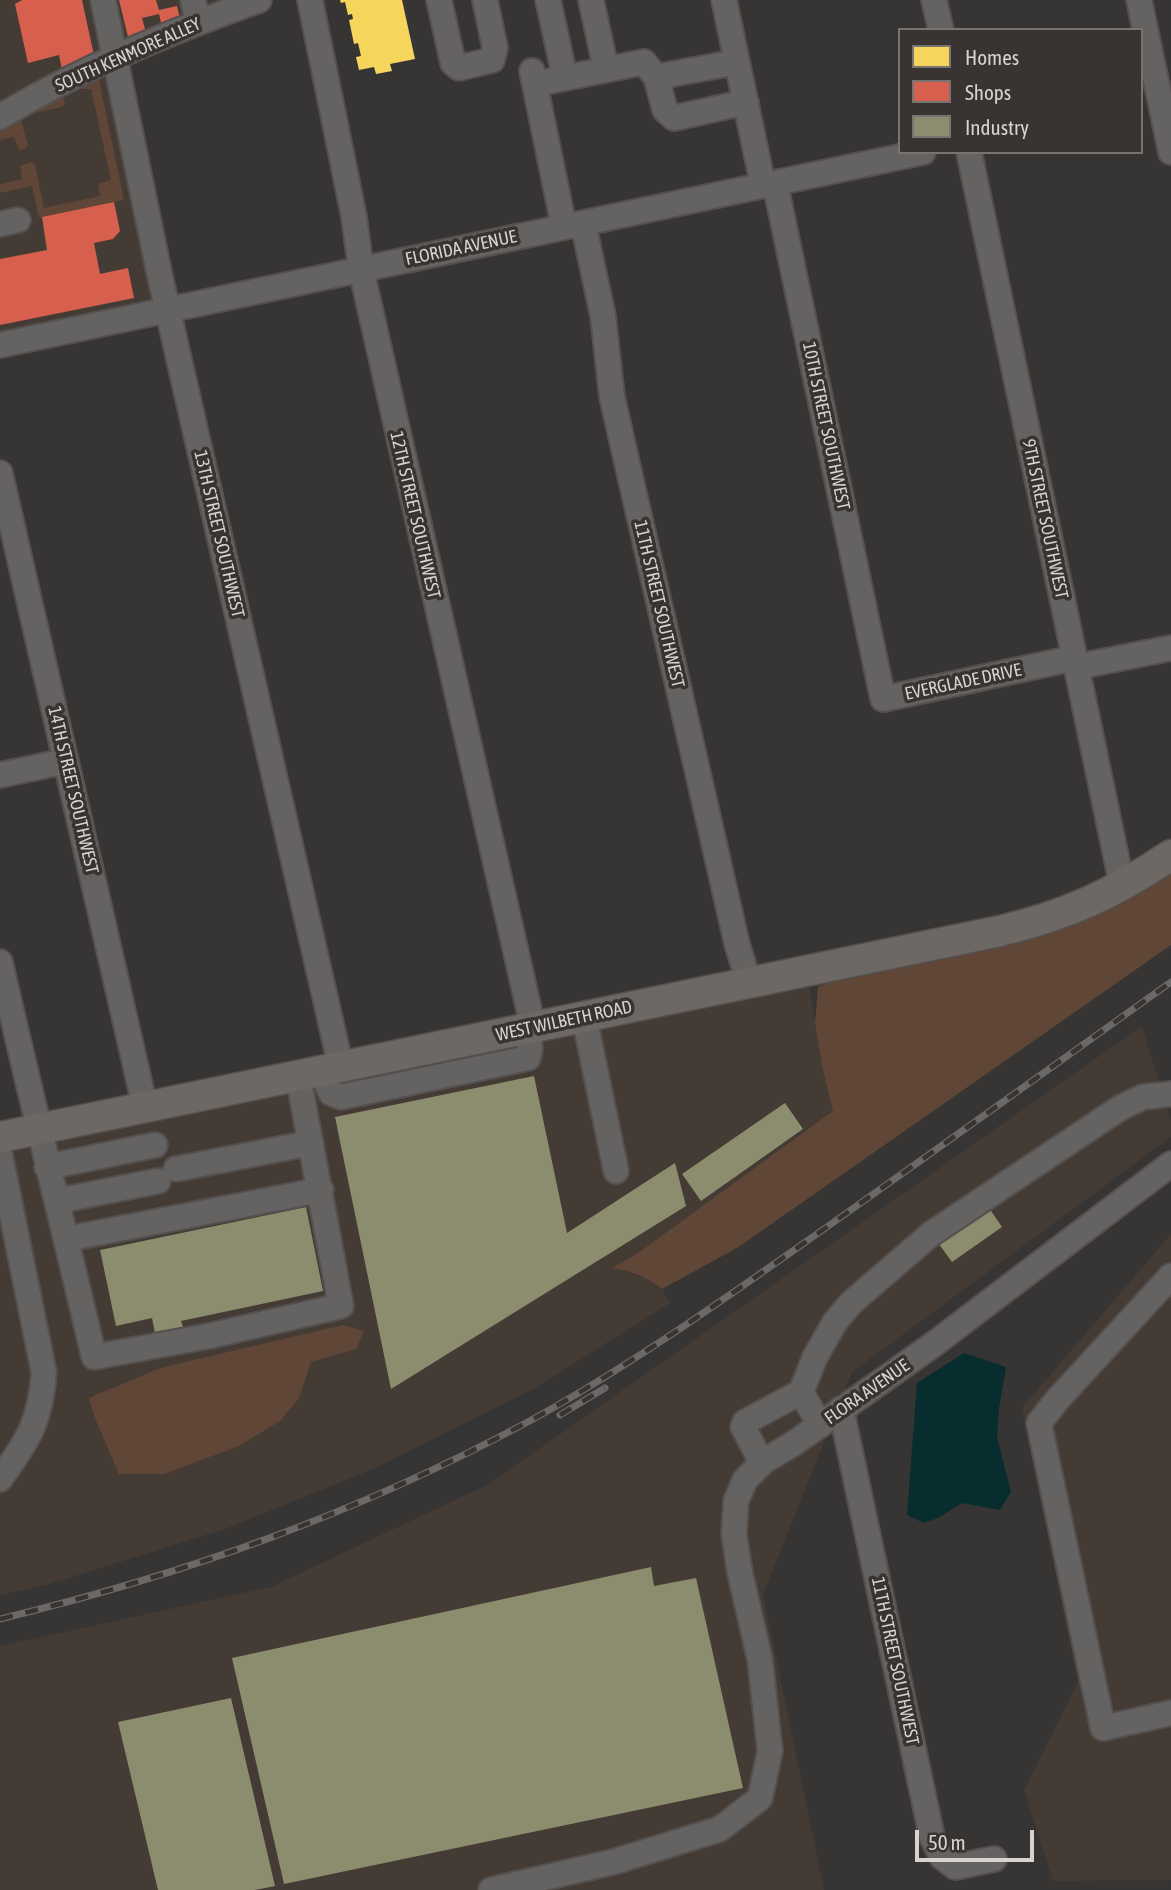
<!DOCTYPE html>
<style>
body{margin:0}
#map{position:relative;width:1171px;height:1890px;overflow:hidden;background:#373533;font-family:"Asap Condensed",sans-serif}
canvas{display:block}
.legend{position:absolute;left:898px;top:28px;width:245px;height:126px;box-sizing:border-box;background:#393431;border:2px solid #787471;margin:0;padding:9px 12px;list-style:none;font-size:21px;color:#d6d3d1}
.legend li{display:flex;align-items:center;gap:14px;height:35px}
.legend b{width:35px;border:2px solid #787471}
.scale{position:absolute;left:915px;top:1830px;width:119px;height:32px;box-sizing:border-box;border:4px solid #d6d3d1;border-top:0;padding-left:9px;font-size:21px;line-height:24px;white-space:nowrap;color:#d6d3d1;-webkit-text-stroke:5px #393431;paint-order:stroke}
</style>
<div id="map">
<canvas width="1171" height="1890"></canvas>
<ul class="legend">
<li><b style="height:19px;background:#f6d55c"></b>Homes</li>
<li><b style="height:19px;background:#d6604d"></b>Shops</li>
<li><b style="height:19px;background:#8c8c6e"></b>Industry</li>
</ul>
<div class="scale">50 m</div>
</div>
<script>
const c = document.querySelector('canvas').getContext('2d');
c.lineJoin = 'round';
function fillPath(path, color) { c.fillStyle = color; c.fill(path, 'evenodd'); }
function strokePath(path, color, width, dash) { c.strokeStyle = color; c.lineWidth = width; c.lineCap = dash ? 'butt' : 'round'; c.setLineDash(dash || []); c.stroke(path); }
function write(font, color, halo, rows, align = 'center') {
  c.font = font + ' "Asap Condensed",sans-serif'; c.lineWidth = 7; c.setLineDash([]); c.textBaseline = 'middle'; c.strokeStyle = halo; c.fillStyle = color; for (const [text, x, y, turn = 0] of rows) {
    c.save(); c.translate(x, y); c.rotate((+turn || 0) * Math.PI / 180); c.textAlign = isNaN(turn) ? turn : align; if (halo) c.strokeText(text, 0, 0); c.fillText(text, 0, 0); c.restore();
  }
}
fillPath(new Path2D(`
 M0,0H259L116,58L168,310L0,345Z
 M807,971L822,1066L834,1111L638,1254L614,1267L648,1279L662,1289L670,1303L533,1389L373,1469L225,1529L46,1585L0,1595V1136Z
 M1142,1026L1171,1121V1137L852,1372L763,1594L824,1890H0V1646L271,1587L489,1484Z
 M1171,1234V1880L1053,1881L1024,1790L1078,1682L1022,1408Z`), '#443b35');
fillPath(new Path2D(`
 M98,75L124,200L39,218L32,186L0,193V184L22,179L20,167L22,165L32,162L35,165L44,208L100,196L98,184L111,180L91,89H77Z
 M63,96L65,103L62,107L39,112L36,110Z
 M20,118L28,145L25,149L19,150L14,137L0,140V127Z
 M1171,870V945L737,1248L662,1289C646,1277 632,1271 612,1268L638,1253L833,1111L822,1066L815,1023L818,987L844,977Z
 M343,1325L364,1331L356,1349L311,1362L299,1398L280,1421L239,1446L164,1474H119L94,1416L89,1398L160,1368Z`), '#5f4636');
fillPath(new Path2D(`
 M964,1353L1006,1367L999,1408L997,1437L1011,1492L1000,1510L962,1503L940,1517L924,1523L907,1515L917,1383Z`), '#082d2e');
fillPath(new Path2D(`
 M340,0H402L415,59L390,64L392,71L376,74L374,67L359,70L356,57L361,56L358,43L354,44L349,20L353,19L352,14L348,15L345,2L341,3Z`), '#f6d55c');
fillPath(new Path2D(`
 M22,0H82L95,60L63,75L59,55L28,63L15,4Z
 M119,0H156L159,10L177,6L181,23L162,27L159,14L142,18L147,36L129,41Z
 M114,202L120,231L113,239L94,243L100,274L128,268L134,298L0,325V259L47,250L42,217Z`), '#d6604d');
fillPath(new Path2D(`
 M534,1076L567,1233L675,1163L686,1206L391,1389L335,1117Z
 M785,1103L803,1129L701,1201L682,1174Z
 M987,1205L1002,1227L952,1262L936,1240Z
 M306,1207L323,1291L181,1321L183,1327L155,1333L152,1318L116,1326L100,1250Z
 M651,1567L654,1586L696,1578L743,1788L284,1884L232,1658Z
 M231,1698L275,1886L255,1890H158L118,1722Z`), '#8c8c6e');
const minor = new Path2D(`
 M103,0L159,272L341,1067
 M193,0L198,22
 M310,0L354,217L361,269L533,1027
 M439,0L453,63L459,68L492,60L495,48L485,0
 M548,0L565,78
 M591,0L606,69
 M724,0L763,185
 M934,0L941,30
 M1139,0L1171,152
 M532,71L564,227
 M656,77L665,110L674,118L746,102
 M535,84L644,62L656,77L737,62
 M0,117C81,68 170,32 259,0
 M969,152L1122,885
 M775,183L883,699L1074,658
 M583,223L603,316L612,397L737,944L749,983
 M0,224L18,220
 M0,345L923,152
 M0,473L145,1107
 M1076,667L1171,648
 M0,775L66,761
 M0,962C30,1094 63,1225 94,1357L209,1336L341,1306L298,1076
 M584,1016L616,1171
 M321,1071L331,1093L341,1097L528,1058L530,1049L528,1028
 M0,1155L44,1373C40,1422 29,1439 0,1479
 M47,1167L155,1145
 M176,1169L311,1143
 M57,1201L158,1181
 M66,1239L321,1190
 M1171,1276L1058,1399L1039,1423L1103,1728L1171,1713
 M801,1392L815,1357L835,1322L851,1303L931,1234L1120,1108L1143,1097L1171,1094
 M841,1409L932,1837L942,1857L955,1867L994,1859
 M762,1463L743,1427L745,1422L801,1392L820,1425
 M491,1890L613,1862L720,1829L760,1798L770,1751L760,1660L740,1573L734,1534L736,1501L745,1480L764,1461L793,1444L934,1344L1171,1164`);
const major = new Path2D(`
 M0,1137L1000,931C1067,915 1113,894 1171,855`);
strokePath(minor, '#53504f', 28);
strokePath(major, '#53504f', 33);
strokePath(minor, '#656362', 24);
strokePath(major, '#6d6863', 30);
const rail = new Path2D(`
 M560,1415L605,1388
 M0,1619C186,1574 355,1514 524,1424C629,1367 727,1297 824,1229C940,1147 1056,1064 1171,982`);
strokePath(rail, '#6b6968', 7);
strokePath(rail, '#393431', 4.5, [13]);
write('18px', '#d6d3d1', '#393431', [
 ["SOUTH KENMORE ALLEY",128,55,-24],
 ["FLORIDA AVENUE",461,248,-12],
 ["10TH STREET SOUTHWEST",826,426,78],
 ["12TH STREET SOUTHWEST",415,515,77],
 ["9TH STREET SOUTHWEST",1045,519,78],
 ["13TH STREET SOUTHWEST",219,534,77],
 ["11TH STREET SOUTHWEST",659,604,77],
 ["EVERGLADE DRIVE",963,682,-12],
 ["14TH STREET SOUTHWEST",73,790,77],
 ["WEST WILBETH ROAD",564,1021,-12],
 ["FLORA AVENUE",867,1392,-35],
 ["11TH STREET SOUTHWEST",895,1661,78]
]);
</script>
